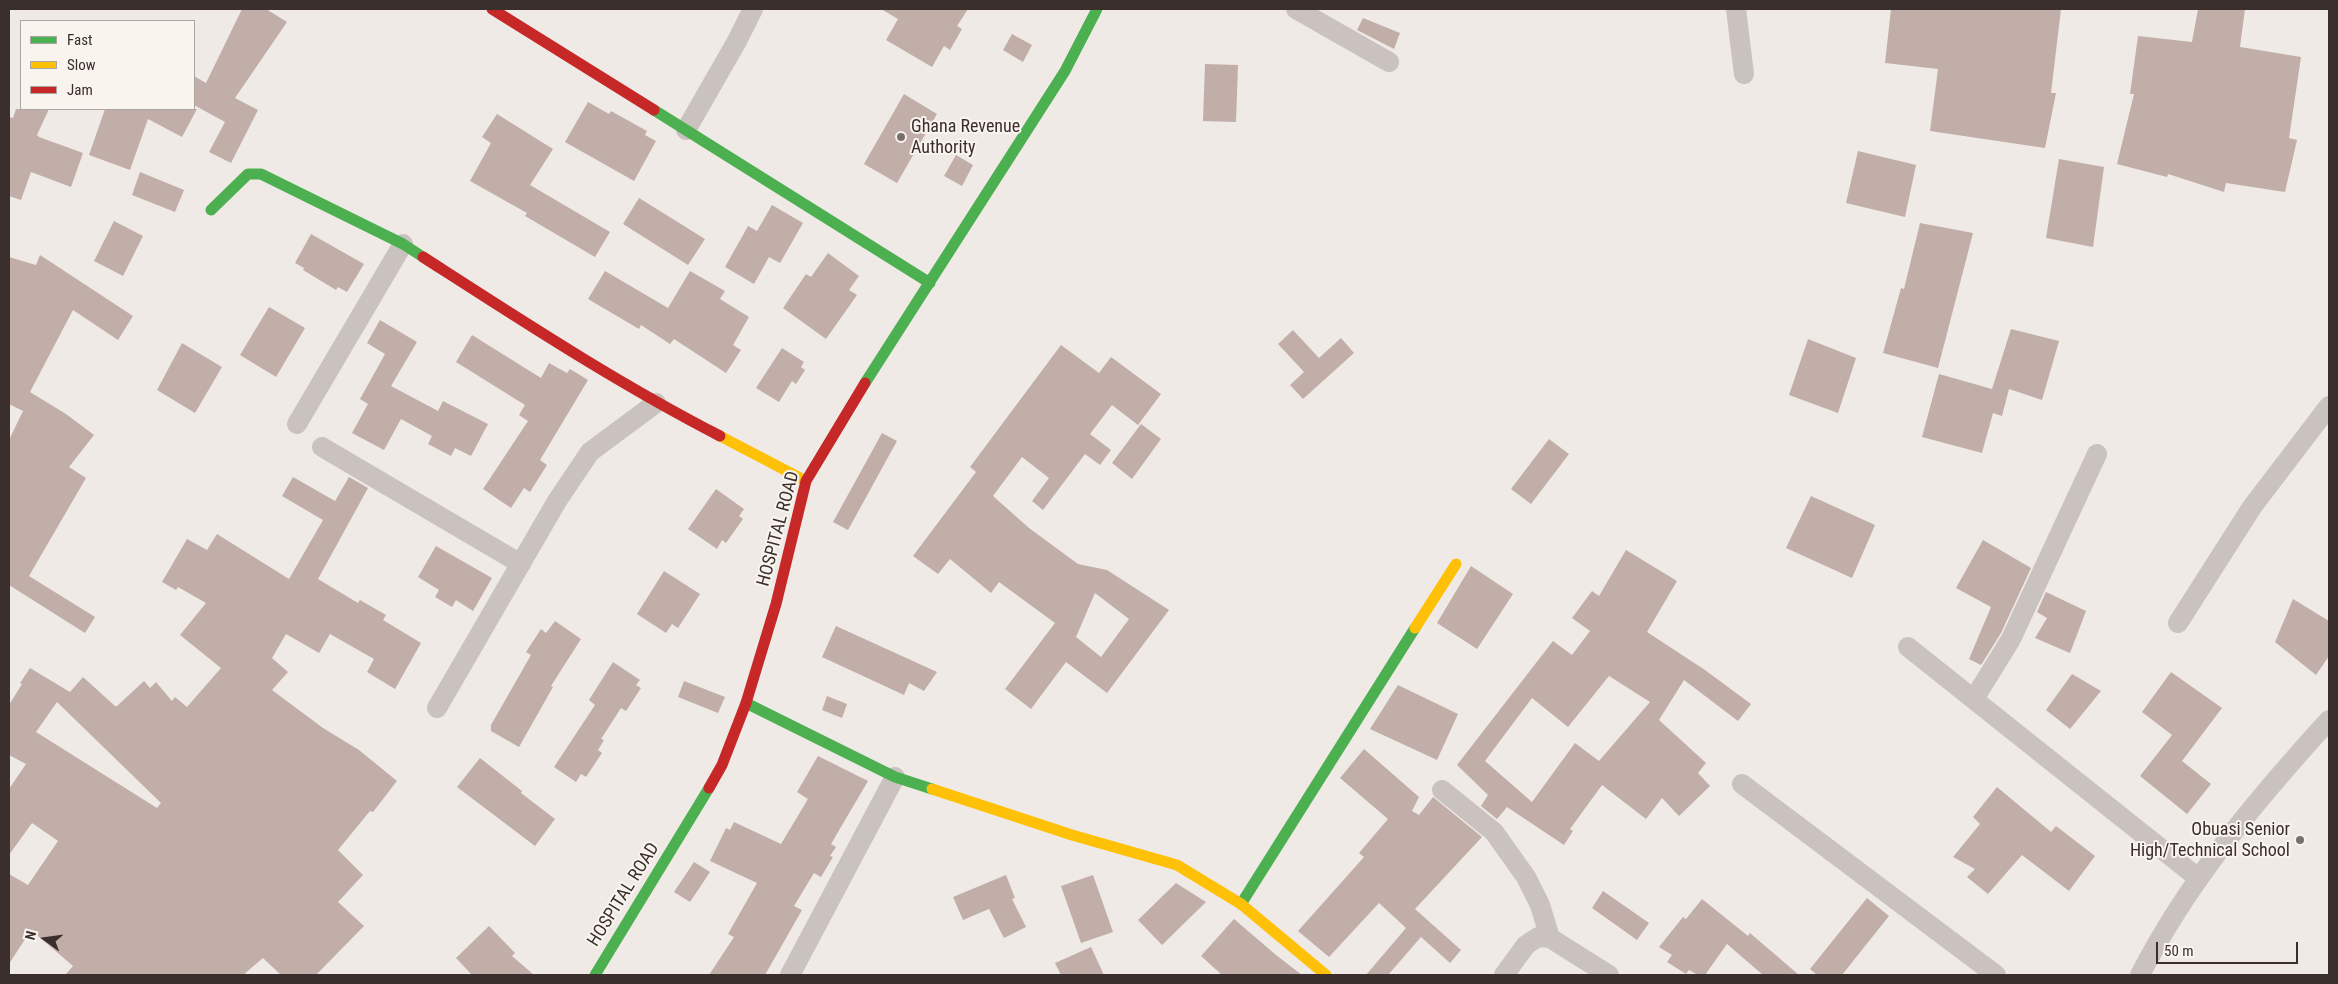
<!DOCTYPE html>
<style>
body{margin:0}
#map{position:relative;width:2338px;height:984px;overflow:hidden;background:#efeae6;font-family:"Roboto Condensed",sans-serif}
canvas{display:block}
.frame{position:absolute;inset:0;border:10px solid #3a2f2c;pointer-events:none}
.legend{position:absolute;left:20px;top:20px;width:175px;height:90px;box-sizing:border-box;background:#faf4ef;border:1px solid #ada5a1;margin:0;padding:6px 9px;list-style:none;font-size:15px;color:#3a2f2c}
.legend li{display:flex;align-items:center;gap:10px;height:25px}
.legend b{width:25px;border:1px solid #ada5a1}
.north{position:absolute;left:20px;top:914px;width:50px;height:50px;-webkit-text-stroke:4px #faf4ef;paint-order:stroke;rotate:284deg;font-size:14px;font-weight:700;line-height:20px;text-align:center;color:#3a2f2c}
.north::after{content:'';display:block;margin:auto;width:18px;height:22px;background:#3a2f2c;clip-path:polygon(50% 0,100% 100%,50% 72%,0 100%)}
.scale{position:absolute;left:2156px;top:942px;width:142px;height:22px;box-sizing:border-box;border:2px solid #3a2f2c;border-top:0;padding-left:6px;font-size:15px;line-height:18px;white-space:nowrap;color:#3a2f2c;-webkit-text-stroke:4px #faf4ef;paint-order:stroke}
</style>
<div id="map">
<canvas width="2338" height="984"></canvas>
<div class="frame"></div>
<ul class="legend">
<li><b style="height:6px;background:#4caf50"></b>Fast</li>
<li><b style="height:6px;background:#ffc107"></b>Slow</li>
<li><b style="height:6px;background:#c62828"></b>Jam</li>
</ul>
<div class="north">N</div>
<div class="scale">50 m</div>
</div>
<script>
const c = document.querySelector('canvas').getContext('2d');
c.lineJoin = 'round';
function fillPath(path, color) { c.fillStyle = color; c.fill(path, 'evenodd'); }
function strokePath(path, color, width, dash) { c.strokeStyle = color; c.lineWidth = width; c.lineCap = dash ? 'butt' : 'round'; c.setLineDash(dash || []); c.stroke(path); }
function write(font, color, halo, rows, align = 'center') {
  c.font = font + ' "Roboto Condensed",sans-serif'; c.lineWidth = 4; c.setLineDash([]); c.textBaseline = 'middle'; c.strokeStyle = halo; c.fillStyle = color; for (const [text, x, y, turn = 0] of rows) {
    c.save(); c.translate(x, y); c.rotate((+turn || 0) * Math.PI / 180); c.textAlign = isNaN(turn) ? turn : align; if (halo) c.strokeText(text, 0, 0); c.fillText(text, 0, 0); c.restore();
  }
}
fillPath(new Path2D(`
 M242,9H266L287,22L235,98L258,110L231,163L209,152L225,122L194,105V76L206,83Z
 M881,9H968L957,26L962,29L950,50L944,46L932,67L886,40L898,19Z
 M1891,9H2061L2051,93H2056L2045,148L1930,131L1938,69L1885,63Z
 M2198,9H2245L2240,47L2301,57L2289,138L2297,140L2285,192L2226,183L2224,192L2168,174L2167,177L2117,164L2134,94H2130L2138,36L2192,42Z
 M1363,18L1400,33L1394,49L1357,30Z
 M1012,34L1032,45L1023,62L1003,50Z
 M1205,64L1238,65L1236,122L1203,121Z
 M904,94L937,114L897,183L864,164Z
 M588,102L609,114L611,111L647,131L645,135L656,141L634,181L565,142Z
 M16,109H49L37,135L39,137L83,153L71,187L31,172L21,200L9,196V117L13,118Z
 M105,109H197L182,137L148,119L130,170L89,155Z
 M497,114L553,149L530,185L610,232L595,257L525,216L527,213L470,181L491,143L482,137Z
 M1858,151L1916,165L1905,217L1846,203Z
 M956,155L973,165L962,186L944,176Z
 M2059,159L2104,167L2093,247L2046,238Z
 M140,172L184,190L175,212L132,195Z
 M639,198L705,239L688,265L623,224Z
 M772,205L803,223L780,263L769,257L754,284L725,267L748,226L757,231Z
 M114,221L143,236L123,276L94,261Z
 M1920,223L1973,233L1938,368L1883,353L1901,288L1904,289Z
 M311,234L364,264L347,292L338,287L336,290L303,270L304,268L295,263Z
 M828,253L859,276L849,290L857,295L826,339L783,308L806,274L811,277Z
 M40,255L133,316L118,340L73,310L30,392L66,414L94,435L69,467L86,478L29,576L95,617L85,633L9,585V440L23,411L9,404V257L36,265Z
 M605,271L668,308L690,271L725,291L720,299L749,317L733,345L741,350L726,373L674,339L670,344L641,325L639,329L588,299Z
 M269,307L305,328L276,377L240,355Z
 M380,320L417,342L391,386L438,411L443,401L488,424L471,456L455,448L451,456L428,444L432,436L401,419L384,450L352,433L368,404L360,399L385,354L367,343Z
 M2011,329L2059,341L2042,400L2009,389L2002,416L1993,413L1982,453L1922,437L1939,374L1992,389Z
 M1293,330L1319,358L1341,338L1354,353L1303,399L1290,385L1304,372L1278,344Z
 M472,335L541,378L549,363L567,373L570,369L588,380L540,460L547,465L530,492L524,488L511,508L483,489L528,421L519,415L525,405L456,362Z
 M1808,339L1856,358L1838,413L1789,395Z
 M182,343L222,367L195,413L157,390Z
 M1061,345L1099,373L1111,357L1161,394L1138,425L1112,405L1090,434L1111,450L1100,465L1085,454L1043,510L1032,501L1049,478L1022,457L993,496L1029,528L1078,564L1107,570L1169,610L1107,693L1066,662L1031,709L1005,689L1055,623L999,582L991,593L950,559L938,574L913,556L976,472L970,467ZM1095,593L1129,619L1101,657L1076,637Z
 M782,348L804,362L801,367L805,370L796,384L792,381L779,402L756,388Z
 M1141,424L1161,439L1132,479L1112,463Z
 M882,433L897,441L848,530L833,522Z
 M1549,439L1569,454L1531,504L1511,489Z
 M293,477L335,501L349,477L368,488L318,579L358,603L360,600L386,615L383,620L421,643L395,689L367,672L374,659L330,634L319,653L286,634L272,658L288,672L272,690L323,728L359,750L397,781L373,812L370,811L338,850L363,875L338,902L364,926L316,975H281L263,958L243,975H65L73,966L31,930L9,964V874L28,885L58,841L32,823L9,855V789L26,764L9,755V705L22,684L20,683L30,668L70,692L83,677L115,706H117L144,681L150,688L156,682L172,701L175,697L187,707L221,668L180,635L206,603L178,587L176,590L162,582L187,539L207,550L217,534L289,579L323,520L282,496ZM57,702L161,803L157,808L36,732Z
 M716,489L744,509L739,516L743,519L726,543L722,540L717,549L688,529Z
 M1811,496L1875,525L1852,578L1786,548Z
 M1983,540L2031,568L2001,633L1981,665L1969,659L1991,607L1956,588Z
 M436,546L492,578L473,611L456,600L452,607L435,597L439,590L418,577Z
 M1626,550L1677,581L1647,632L1705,670L1751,704L1738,721L1684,680L1659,720L1706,763L1698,773L1710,786L1679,816L1662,798L1646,819L1602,785L1570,829L1573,831L1564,845L1507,807L1497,819L1481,806L1488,795L1457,765L1553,641L1572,655L1590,631L1572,618L1592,591L1599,596ZM1609,676L1650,702L1599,761L1575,743L1532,802L1485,761L1532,698L1568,727Z
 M1471,566L1513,594L1477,649L1437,623Z
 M664,571L700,594L678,628L672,624L666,633L637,614Z
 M2046,592L2086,611L2070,653L2035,638L2047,618L2037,612Z
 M2293,599L2329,621V656L2316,675L2275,642Z
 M555,621L581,639L551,686L553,687L519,747L491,731V725L531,655L526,652L541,629L546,633Z
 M836,626L937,672L924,691L909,683L904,695L822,657Z
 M613,662L640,680L636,685L641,688L626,711L621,708L601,739L604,740L598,750L602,753L586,777L581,774L576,782L554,767L595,705L589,700Z
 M2171,672L2222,708L2182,761L2211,784L2187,814L2140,776L2172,735L2142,712Z
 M2072,674L2101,691L2070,729L2046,710Z
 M684,681L725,697L718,713L678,697Z
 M1398,685L1458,714L1437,760L1370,729Z
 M827,696L847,704L842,718L822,710Z
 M1364,749L1419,797L1412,811L1419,815L1433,797L1482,837L1415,909L1461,950L1450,963L1421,937L1388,975H1366L1406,928L1379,903L1329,957L1298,931L1364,857L1359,853L1388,819L1340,778Z
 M818,756L868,781L831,844L836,847L830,856L833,857L821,877L814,873L794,906L802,910L765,975H709L734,937L728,934L757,883L710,861L726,828L730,830L734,822L781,844L808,799L797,792Z
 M480,758L522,791L521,793L555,819L535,846L457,787Z
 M1997,787L2051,832L2056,826L2095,856L2069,891L2022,855L1988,894L1967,877L1975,869L1953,857L1980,824L1973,817Z
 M694,862L710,872L690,902L674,892Z
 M1006,875L1015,898L1012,899L1026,927L1004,938L989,909L963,920L953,897Z
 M1093,875L1113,932L1081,943L1061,886Z
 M1176,883L1206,902L1162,945L1138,920Z
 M1603,891L1649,923L1637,940L1592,908Z
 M1867,898L1889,916L1842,975H1817L1810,969Z
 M1702,899L1748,936L1750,933L1799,975H1763L1727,944L1705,975H1698L1689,970L1686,974L1667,962L1672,955L1659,947L1683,917L1686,919Z
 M1234,919L1276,955L1302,975H1222L1201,956Z
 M489,926L515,953L512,956L534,975H472L456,958Z
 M1091,947L1104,975H1061L1055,963Z`), '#c1aea9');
strokePath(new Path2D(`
 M1296,9L1389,62
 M1736,9L1744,74
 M686,130L737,41L753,9
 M297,424L403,244
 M322,447L521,564
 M2178,623L2252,507L2329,406
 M1908,647L2198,878
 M1974,699L2011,639L2097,454
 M437,708L557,501L590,452L656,403
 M1742,784L1996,975
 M1442,790L1494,832L1526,877L1540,905L1550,938
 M790,975L895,777
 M1504,975L1526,945L1538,937L1550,938L1609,975
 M2140,975C2188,881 2258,798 2329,720`), '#c9c2be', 20);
strokePath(new Path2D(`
 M654,110L930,283
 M211,210L248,174H261L403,244L423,257
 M865,383L1065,71L1097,9
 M746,703L895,777L932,789
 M1241,904L1415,628
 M595,975L709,788`), '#4caf50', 11);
strokePath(new Path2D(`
 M720,436L806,481
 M1415,628L1456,564
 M932,789L1072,835L1177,865L1241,904L1326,975`), '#ffc107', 11);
strokePath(new Path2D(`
 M492,9L654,110
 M423,257C521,320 617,383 720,436
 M709,788L722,765L746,703L776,604L806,481L865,383`), '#c62828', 11);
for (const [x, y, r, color] of [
 [901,137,5,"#79706d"],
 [2300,840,5,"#79706d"]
]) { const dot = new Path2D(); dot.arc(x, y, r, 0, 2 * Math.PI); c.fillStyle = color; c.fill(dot); strokePath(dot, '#faf4ef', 2); }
write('18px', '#3a2f2c', '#faf4ef', [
 ["Ghana Revenue",911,127],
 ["Authority",911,148],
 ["Obuasi Senior",2290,830,"right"],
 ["High/Technical School",2290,851,"right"]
], 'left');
write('18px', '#3a2f2c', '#faf4ef', [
 ["HOSPITAL ROAD",779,529,-75],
 ["HOSPITAL ROAD",624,895,-58]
]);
</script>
